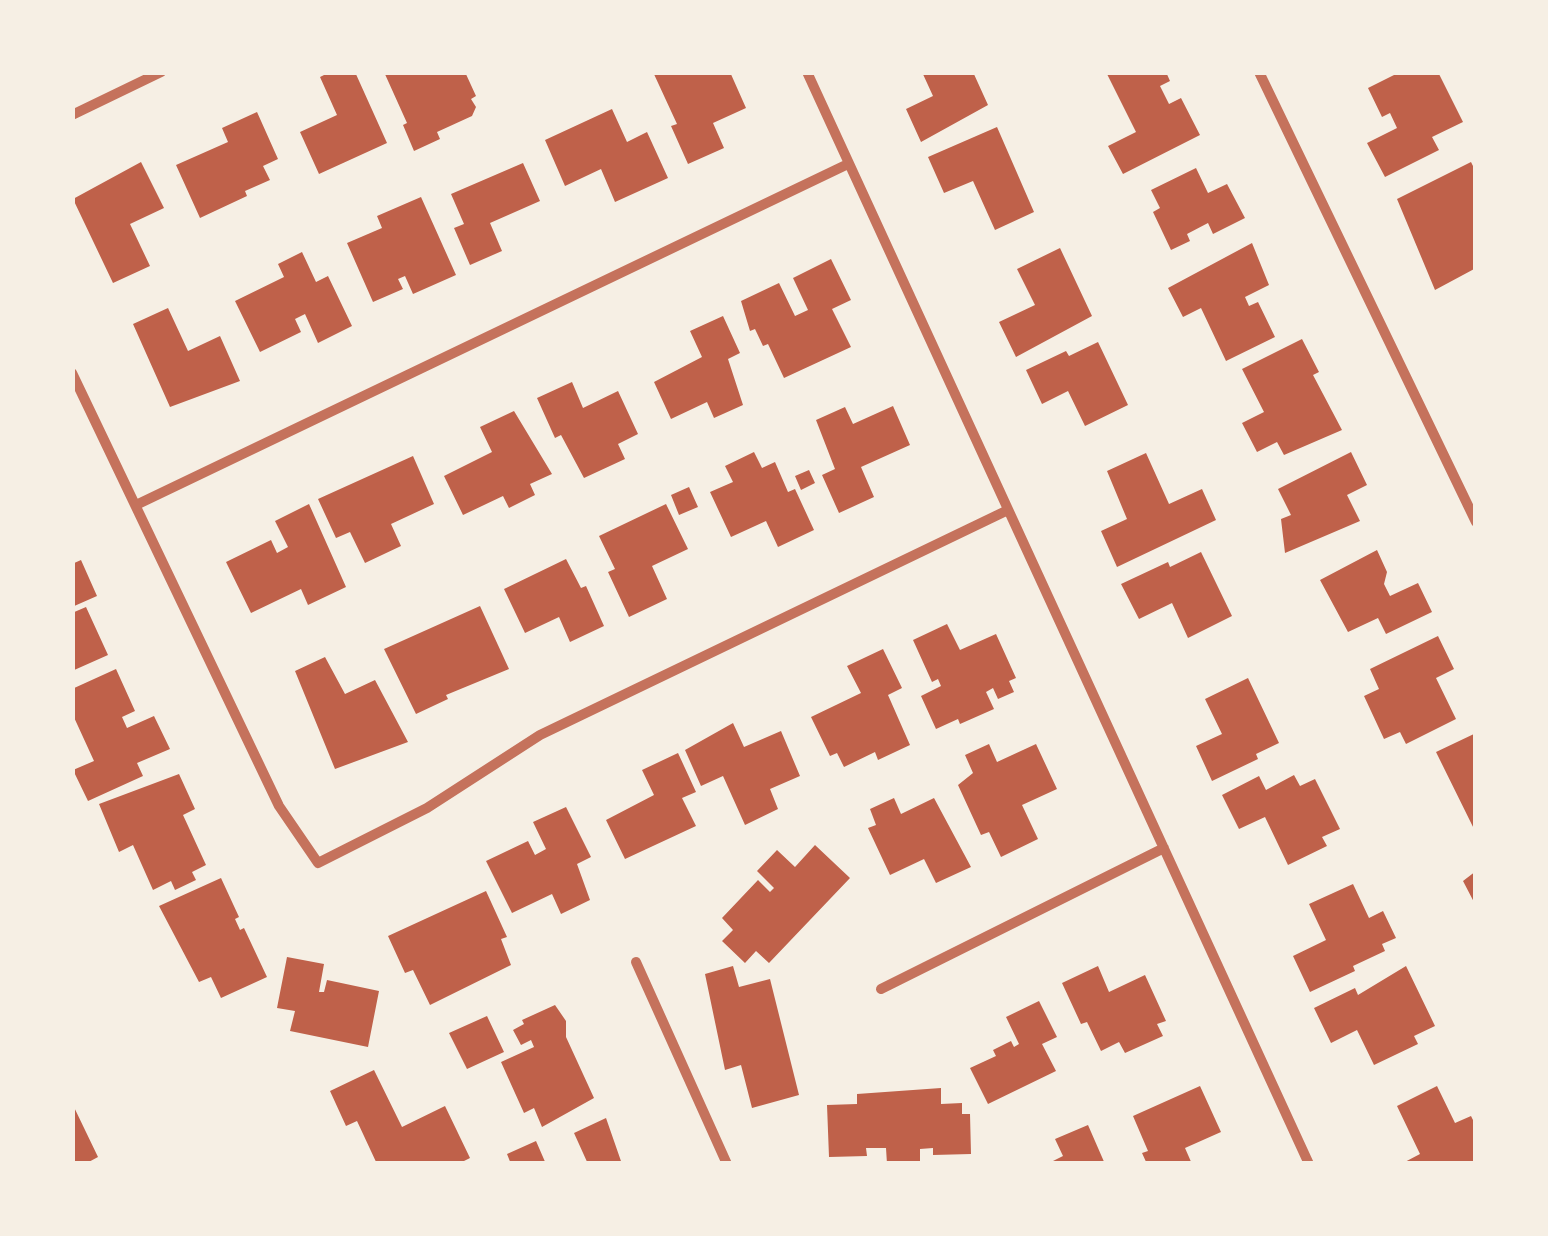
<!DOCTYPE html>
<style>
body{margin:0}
#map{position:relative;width:1548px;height:1236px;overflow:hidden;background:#f6efe4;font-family:Montserrat,sans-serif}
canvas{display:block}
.frame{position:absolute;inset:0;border:75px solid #f6efe4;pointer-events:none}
</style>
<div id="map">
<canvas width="1548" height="1236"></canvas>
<div class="frame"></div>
</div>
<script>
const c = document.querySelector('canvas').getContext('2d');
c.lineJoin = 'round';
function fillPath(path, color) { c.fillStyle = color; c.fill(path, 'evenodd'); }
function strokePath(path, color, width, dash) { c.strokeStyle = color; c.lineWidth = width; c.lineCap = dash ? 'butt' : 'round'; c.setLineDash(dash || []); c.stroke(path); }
fillPath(new Path2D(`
 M330,72H355L387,143L319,174L300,132L337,115L320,77Z
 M384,72H465L476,96L471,99L476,107L472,116L437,132L440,139L414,151L403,125L407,123Z
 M653,72H730L746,108L713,123L724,148L688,164L671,126L677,124Z
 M922,72H973L988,105L921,142L906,109L933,96Z
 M1106,72H1166L1170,81L1160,86L1169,104L1181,98L1200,135L1123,174L1108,146L1136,132Z
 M1400,72H1438L1463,122L1432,137L1439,150L1385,177L1367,143L1397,128L1390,113L1382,117L1368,88Z
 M612,109L627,142L647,132L668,178L615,202L601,169L565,186L545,140Z
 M257,112L278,159L263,166L270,180L245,191L247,196L200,218L176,165L228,142L222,128Z
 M997,127L1034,212L995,230L973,181L944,193L928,157Z
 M141,162L164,208L130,224L150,266L113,283L73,199Z
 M1471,162L1476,172V268L1435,290L1397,199Z
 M523,163L540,201L490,223L502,251L470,265L454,228L464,224L451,194Z
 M1196,168L1208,193L1227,184L1245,218L1213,234L1208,223L1187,234L1190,241L1171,250L1153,212L1160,208L1151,190Z
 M421,197L456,275L413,294L405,276L398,279L403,289L373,302L347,243L382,228L377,216Z
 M1252,243L1269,285L1245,297L1249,306L1258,302L1275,337L1226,361L1201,308L1183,317L1168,288Z
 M1060,248L1092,316L1016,357L999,322L1035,305L1017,269Z
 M302,252L316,282L328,276L352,326L318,343L305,314L295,319L301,332L260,352L235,301L284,277L278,264Z
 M831,259L851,300L832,309L851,347L784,378L768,344L763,346L755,329L750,331L741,301L779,283L795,316L808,310L793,278Z
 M168,308L188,351L220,336L240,381L170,407L133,324Z
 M723,316L740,353L728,359L743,405L714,418L707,402L671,419L654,382L702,357L690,331Z
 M1302,339L1319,372L1313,375L1342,430L1284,455L1277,442L1257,452L1242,423L1264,412L1242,369Z
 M1098,342L1128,405L1085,426L1068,391L1042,404L1026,370L1066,351L1069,356Z
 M572,382L583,408L618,391L638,434L618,444L625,459L584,478L561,435L555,438L537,398Z
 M893,406L910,445L861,467L874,497L839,513L822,475L835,469L816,420L845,407L853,424Z
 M514,411L552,474L530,484L535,495L509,508L503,496L463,515L444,476L492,452L480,427Z
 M754,452L762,468L775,462L788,492L795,489L814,530L778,547L766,521L731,537L710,492L733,482L725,466Z
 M1351,452L1367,485L1347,495L1360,521L1285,553L1281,519L1291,515L1278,489Z
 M1146,453L1169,504L1202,489L1216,520L1117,567L1101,531L1127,519L1107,471Z
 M413,456L434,504L391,524L401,546L365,563L350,532L336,538L318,499Z
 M809,470L815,483L801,490L795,476Z
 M689,487L698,507L679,515L671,495Z
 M309,504L346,587L308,605L301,589L251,613L226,562L271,540L277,553L288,547L275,521Z
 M666,504L688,549L652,566L667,599L629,617L608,572L615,569L599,536Z
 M1377,550L1387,572L1384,584L1390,596L1418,583L1432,612L1386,634L1378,618L1348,632L1320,580Z
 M1201,552L1232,616L1188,638L1172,603L1139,619L1121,584L1168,562L1170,567Z
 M566,559L581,588L586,586L604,626L570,642L559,617L525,633L504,589Z
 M81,560L97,596L72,607V564Z
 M480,606L509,669L446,695L448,699L416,714L384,649Z
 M86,607L108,655L72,671V613Z
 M947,624L960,650L996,634L1016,678L1009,681L1014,692L998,699L993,688L986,692L994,709L960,724L958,719L936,729L921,696L941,686L938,679L932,682L913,640Z
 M1438,636L1454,669L1436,678L1456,719L1406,744L1400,732L1384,739L1364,696L1379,689L1370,669Z
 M883,649L902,688L888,695L910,745L878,760L875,752L844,767L837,753L830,756L811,717L861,693L847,666Z
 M325,657L345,694L375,680L408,742L335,769L295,671Z
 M116,669L135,711L122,717L127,728L154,716L170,749L137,763L143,776L88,801L73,770L94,761L72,713V689Z
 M1248,678L1279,743L1256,754L1258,759L1212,781L1196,746L1222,734L1205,699Z
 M733,723L744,747L781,731L800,776L770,789L778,809L745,825L723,776L701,786L685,750Z
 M1476,733V833L1436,752Z
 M989,744L997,762L1036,744L1057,789L1022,805L1038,839L1001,857L989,832L981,835L958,785L973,773L965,755Z
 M678,753L696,792L682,798L696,826L625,859L606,820L654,795L642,770Z
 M179,774L195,809L183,815L206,865L192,872L196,880L175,890L171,881L153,890L133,845L119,852L99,804Z
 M1294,775L1300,786L1315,779L1340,829L1322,837L1327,846L1288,865L1265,817L1239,829L1222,795L1259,776L1266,790Z
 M894,798L901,814L934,798L971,867L936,883L924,859L890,875L868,828L876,825L870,809Z
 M566,807L591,857L577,864L590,900L561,914L552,894L512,913L486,861L528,841L535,855L546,849L533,822Z
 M815,845L850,878L769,963L756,951L745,963L722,941L733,930L722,918L758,880L770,892L774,888L757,871L777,850L795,867Z
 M1476,871V906L1463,881Z
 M221,878L239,917L235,919L240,930L244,928L267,977L221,998L211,977L199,982L159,906Z
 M1353,884L1369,918L1383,911L1396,938L1382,944L1385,951L1353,966L1355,971L1310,992L1293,956L1326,940L1309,904Z
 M486,891L507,937L501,939L511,965L430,1005L413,970L405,973L388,936Z
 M287,957L324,964L319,992H324L327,980L379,991L368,1047L290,1031L295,1011L277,1008Z
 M733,966L739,987L770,979L799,1095L752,1108L741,1065L725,1070L705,974Z
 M1098,966L1109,992L1145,975L1166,1021L1157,1024L1163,1036L1125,1053L1119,1042L1101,1051L1087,1022L1081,1024L1062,983Z
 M1406,966L1435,1026L1414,1036L1418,1044L1374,1065L1357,1030L1331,1043L1314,1008L1355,988L1358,995Z
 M1039,1001L1057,1037L1042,1044L1056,1071L988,1104L970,1068L996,1056L993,1050L1011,1041L1014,1047L1019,1044L1006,1017Z
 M555,1005L566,1021V1037L594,1098L542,1127L534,1108L524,1113L501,1062L534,1047L531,1040L521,1045L513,1030L524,1024L522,1020Z
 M487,1016L504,1052L467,1069L449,1033Z
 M374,1070L402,1127L445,1106L470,1158L458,1164H377L357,1121L346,1126L330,1091Z
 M1200,1086L1221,1132L1185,1148L1192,1164H1147L1142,1153L1148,1151L1133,1116Z
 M1437,1086L1455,1123L1471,1116L1476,1126V1164H1401L1420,1154L1397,1106Z
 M941,1088V1104L962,1103V1114H970L971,1154L933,1155V1148L920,1149V1164H887L886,1148H866L867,1156L829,1157L827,1105L857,1104V1094Z
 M72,1103L98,1157L85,1164H72Z
 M606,1118L622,1164H588L574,1133Z
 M1088,1125L1105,1164H1047L1063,1156L1055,1139Z
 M536,1141L546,1164H511L507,1154Z`), '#bf614a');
strokePath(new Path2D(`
 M807,72L1309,1164
 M1259,72L1476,522
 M72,115L161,72
 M72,373L279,806L318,863L427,808L540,735L1008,510
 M136,505L848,164
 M636,962L727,1164
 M881,989L1164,848`), '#c5725c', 10);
</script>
